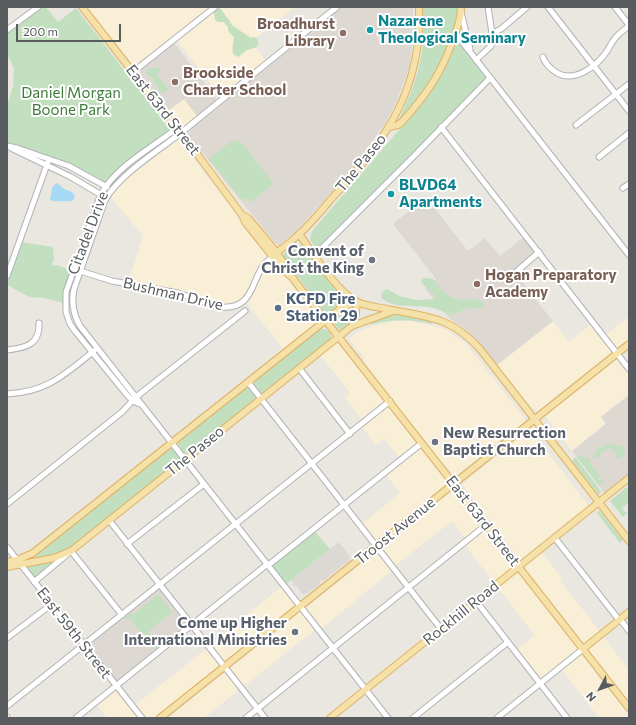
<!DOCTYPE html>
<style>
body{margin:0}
#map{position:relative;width:636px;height:725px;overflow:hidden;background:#eae7e0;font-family:Commissioner,sans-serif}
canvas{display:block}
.frame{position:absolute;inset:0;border:8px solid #595c5f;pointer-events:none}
.north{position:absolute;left:580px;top:669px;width:40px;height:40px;-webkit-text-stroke:3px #fff;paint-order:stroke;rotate:229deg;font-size:11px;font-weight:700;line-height:16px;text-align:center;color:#595c5f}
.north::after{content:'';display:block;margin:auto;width:14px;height:18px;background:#595c5f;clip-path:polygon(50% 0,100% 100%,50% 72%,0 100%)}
.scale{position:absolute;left:16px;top:24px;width:105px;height:18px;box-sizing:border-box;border:2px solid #595c5f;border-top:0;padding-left:5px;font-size:12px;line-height:14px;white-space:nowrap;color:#595c5f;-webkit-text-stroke:3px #fff;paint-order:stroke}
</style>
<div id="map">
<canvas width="636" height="725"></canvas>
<div class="frame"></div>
<div class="north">N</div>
<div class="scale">200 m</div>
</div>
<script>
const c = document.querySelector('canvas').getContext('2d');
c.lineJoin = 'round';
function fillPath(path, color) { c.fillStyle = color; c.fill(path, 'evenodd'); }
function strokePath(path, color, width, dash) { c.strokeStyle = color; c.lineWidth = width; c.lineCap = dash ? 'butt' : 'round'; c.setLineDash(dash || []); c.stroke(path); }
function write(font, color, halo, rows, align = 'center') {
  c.font = font + ' Commissioner,sans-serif'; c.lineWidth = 4; c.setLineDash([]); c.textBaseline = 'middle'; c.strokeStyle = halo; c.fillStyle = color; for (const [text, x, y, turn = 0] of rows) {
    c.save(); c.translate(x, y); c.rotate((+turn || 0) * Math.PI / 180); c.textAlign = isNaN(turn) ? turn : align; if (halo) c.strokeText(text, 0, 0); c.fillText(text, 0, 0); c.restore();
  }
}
fillPath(new Path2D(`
 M87,7H295L251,42L266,61L222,96L216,91L174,37L137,64L133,65Z
 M184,99L197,116L184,126H182L179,125L168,111Z
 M176,140L181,142L266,253V257L258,267L251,286L247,294L238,302L221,305L179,291L128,282L143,236L110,196L122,182Z
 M272,261L310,307L315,316L314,325L312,327L284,350L246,302L255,290L265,266Z
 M629,316V339L616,348L606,335Z
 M394,321H410L439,327L446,330L465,343L476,356L525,419V422L455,476L436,455L366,365L363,356L348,339L360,331L373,326Z
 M553,321L569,342L591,324L612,352L538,411L535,410L523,398L497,365Z
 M336,343L339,344L384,402L363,421L345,398L350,393L320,355Z
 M616,360H619L629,373V395L601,417L606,423L572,451L545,416Z
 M388,407L416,443V445L400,458L384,439L376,445L362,427Z
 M530,429L589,506L520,560L462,484Z
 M419,449H421L447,482V484L376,541L362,524L400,493L386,475Z
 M452,491L455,493L481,526L466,539L452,521L395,566L383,549V547Z
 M483,531H485L512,565V568L494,583L465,545Z
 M377,551H378L393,570L321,629L307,610V607Z
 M542,553L562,578L560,580L601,633L585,645L525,568V566Z
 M517,573H519L578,649L541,680L517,649L535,635L498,588Z
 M282,586L296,605V606L226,662L223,660L210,645Z
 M300,612H303L316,629L243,687L231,670V668Z
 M603,636L629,670V702L588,650V648Z
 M207,648L220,665V667L156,718H145L135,705Z
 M580,655H582L629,715V718H599L562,670Z
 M224,673H227L240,689L204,718H168Z
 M116,689L139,718H107L96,704Z`), '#f9eed6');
fillPath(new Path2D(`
 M339,542L349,555L350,560L323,581L321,580L319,585L306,594H302L297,587L292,585L293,582L291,580Z`), '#dcd9d4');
fillPath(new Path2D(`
 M342,7H413L414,24L412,48L409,68L395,105L385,123L350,173L296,231L279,245L275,243L188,135L191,129Z
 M172,44L176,45L216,98L214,103L197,116L184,99L168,111L139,73L141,69Z
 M426,197L468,251L485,238L500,256L524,237L537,253L514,272L553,321L497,365L482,346L468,331L450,319L425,289L436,279L393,224Z
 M629,395V474L604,494L603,491L572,451L606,424L601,417Z
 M160,587L189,625L117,683L87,645Z`), '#ddd8d1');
fillPath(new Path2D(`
 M43,7H46L58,22L76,8L169,128L170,131L113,175L105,183L75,167L7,143V105L13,87L14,68L7,54V34L36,11Z
 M423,7H458C449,57 432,82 400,120L399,119C411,95 421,68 423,41C423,30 423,18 423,7Z
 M218,8L221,9L233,26L251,38L253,37L257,38L258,43L257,47L247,50L238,57L233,54C232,48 233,43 234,37L228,31V27L224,22H218L215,20L214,12Z
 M458,43L462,45L485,74V81L318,249L315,248L310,239L312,231L424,101C437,83 447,65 455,45Z
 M151,68H158L160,71L156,74L168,89L163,93L159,91L156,84L154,83V81L152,77L147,75L146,70Z
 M233,140L241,142L274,184L250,202L246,199H241L209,159Z
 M21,242L53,247L54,261L52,262L53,266L57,265L70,270V273L64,303L43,298L30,297L7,285Z
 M297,243L301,245L337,291L338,304L332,311L327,313L324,311L283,258L284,253Z
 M425,278L433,279C442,290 449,300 465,300C469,300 473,298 477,299L483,303V308H468L451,315C445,314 440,309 433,308C420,304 391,310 381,297L382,292L387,289L399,296L416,300L434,299L436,297C432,291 425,288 421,282L422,279Z
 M351,308L353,309C354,318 348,329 339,330L333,322V319L343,311Z
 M395,315L419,317L432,321V324C410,319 391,319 370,325L376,319Z
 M320,329H325L330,332L331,338L327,343L263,394L260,392L254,384L255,380Z
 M246,387H249L257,398L187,455L185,453L178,445L179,440Z
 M607,444L623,446V450L626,454L618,459L616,457V452L611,450L610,447L609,449L601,452L600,456L597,459L595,456L593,458L592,456L596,452L597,445L600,448Z
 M171,447C175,449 181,456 181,460L70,548L56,555L26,561V560L39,553Z
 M580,455L586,459L589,458L591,460L589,461L600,477L598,478L600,480L602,479L604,481L598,485L576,456Z
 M575,457L601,491L599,495L572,461Z
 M627,487L629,489V502L622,508L626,513L628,511L629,512L623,517L610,501Z
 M599,510L623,540L620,543L597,513Z
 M315,532L330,549L286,584L272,566L273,565Z
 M52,561L54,562L34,578L26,568L28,566Z
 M158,594L172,612L148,632L159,646L155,650L129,618L126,620L124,618L131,613L133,615Z`), '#c2dfbf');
fillPath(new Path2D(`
 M57,183L64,189L72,192L75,197C72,203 69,201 63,201C58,201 55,202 50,200C52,194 50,186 57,183Z`), '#a6d9f4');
const minor = new Path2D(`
 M337,7C285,48 234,90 182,132C158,151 120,174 105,200L74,289C71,303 73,314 80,326L388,718
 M548,7L629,111
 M615,7L629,25
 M461,12L470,49
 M7,30L38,7
 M493,33L501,29L527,7
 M456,34L629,255
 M543,57C545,64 551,69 557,73C575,83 597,66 607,51C610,46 613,40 617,36C621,32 625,29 629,26
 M476,60L491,46L493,40L488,7
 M133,72L215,7
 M576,125L629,84
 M441,127L629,369
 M7,146L17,148L69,166L107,187
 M11,148L71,177L103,196
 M599,157L629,133
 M623,188L629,184
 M315,255L415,155L490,78
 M77,270L112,281L178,293L219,307C260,311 248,271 273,257
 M515,273L539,252
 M7,276L49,159
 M7,350C25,348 40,345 39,323
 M299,368L350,434
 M248,382L441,629
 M7,394C47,392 64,375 94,351
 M140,404L133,401L127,395L75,331L70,324L66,312V292L101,194C116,168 147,150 172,132L180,133
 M7,504L122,412L136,397L245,311
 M109,520L265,718
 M555,538L619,620
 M127,544L204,484
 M7,547L142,718
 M34,582L71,551L122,615
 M476,601L567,718
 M620,619L629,631
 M7,638L52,604
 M7,706L390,401
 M7,717V718
 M76,718L265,566L271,563L422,443
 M246,718L486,525
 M413,718L508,642
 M497,718L583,649`);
const major = new Path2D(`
 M82,7L200,158L242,215L245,222L284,271L292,277
 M389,127L398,125L402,122C426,95 441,74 453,40C457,30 461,18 461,7
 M242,215L248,218L252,223C268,241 283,259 294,280L629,708
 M299,234C314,254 335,290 357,302C366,306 377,307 387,309C427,317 450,316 480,349L629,541
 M277,252C284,247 292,241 298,235C311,224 322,210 333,197C386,141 423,87 419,7
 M340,309V288
 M352,326L393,311
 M7,562L17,560L33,553L326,320L340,309L356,301
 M7,567L54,558L71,551L352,326C356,319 357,310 356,301
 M583,649L629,612
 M160,718L629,344
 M330,718L629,478`);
strokePath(minor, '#b1b3b6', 7);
strokePath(major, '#e0b263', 8);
strokePath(minor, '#fff', 5);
strokePath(major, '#f5e2aa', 6);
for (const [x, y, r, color] of [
 [370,30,4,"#0f9aa8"],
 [343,33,4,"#8d6e63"],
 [175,82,4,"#8d6e63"],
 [391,194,4,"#0f9aa8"],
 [372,260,4,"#6b7280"],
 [477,284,4,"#8d6e63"],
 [278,308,4,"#5c6f8a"],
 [435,442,4,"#6b7280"],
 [295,632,4,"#6b7280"]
]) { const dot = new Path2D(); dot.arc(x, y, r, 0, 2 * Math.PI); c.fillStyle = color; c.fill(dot); strokePath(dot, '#fff', 1.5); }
write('bold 15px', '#0d838f', '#fff', [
 ["Nazarene",378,21],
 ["Theological Seminary",378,38],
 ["BLVD64",399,185],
 ["Apartments",399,202]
], 'left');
write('bold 15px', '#785e54', '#fff', [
 ["Broadhurst",335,24,"right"],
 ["Library",335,41,"right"],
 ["Brookside",183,73],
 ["Charter School",183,90],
 ["Hogan Preparatory",485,275],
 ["Academy",485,292]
], 'left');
write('15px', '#3f7b3c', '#fff', [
 ["Daniel Morgan",71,93],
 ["Boone Park",71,110]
]);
write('15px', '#595c5f', '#fff', [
 ["East 63rd Street",163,110,52],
 ["The Paseo",361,163,-51],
 ["Citadel Drive",88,233,-69],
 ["Bushman Drive",173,294,13],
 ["The Paseo",195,451,-39],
 ["East 63rd Street",483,521,52],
 ["Troost Avenue",395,531,-39],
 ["Rockhill Road",461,613,-39],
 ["East 59th Street",74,633,52]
]);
write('bold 15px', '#5b616d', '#fff', [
 ["Convent of",364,251],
 ["Christ the King",364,268],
 ["New Resurrection",443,433,"left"],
 ["Baptist Church",443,450,"left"],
 ["Come up Higher",287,623],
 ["International Ministries",287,640]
], 'right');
write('bold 15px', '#4e5e75', '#fff', [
 ["KCFD Fire",286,299],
 ["Station 29",286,316]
], 'left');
</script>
